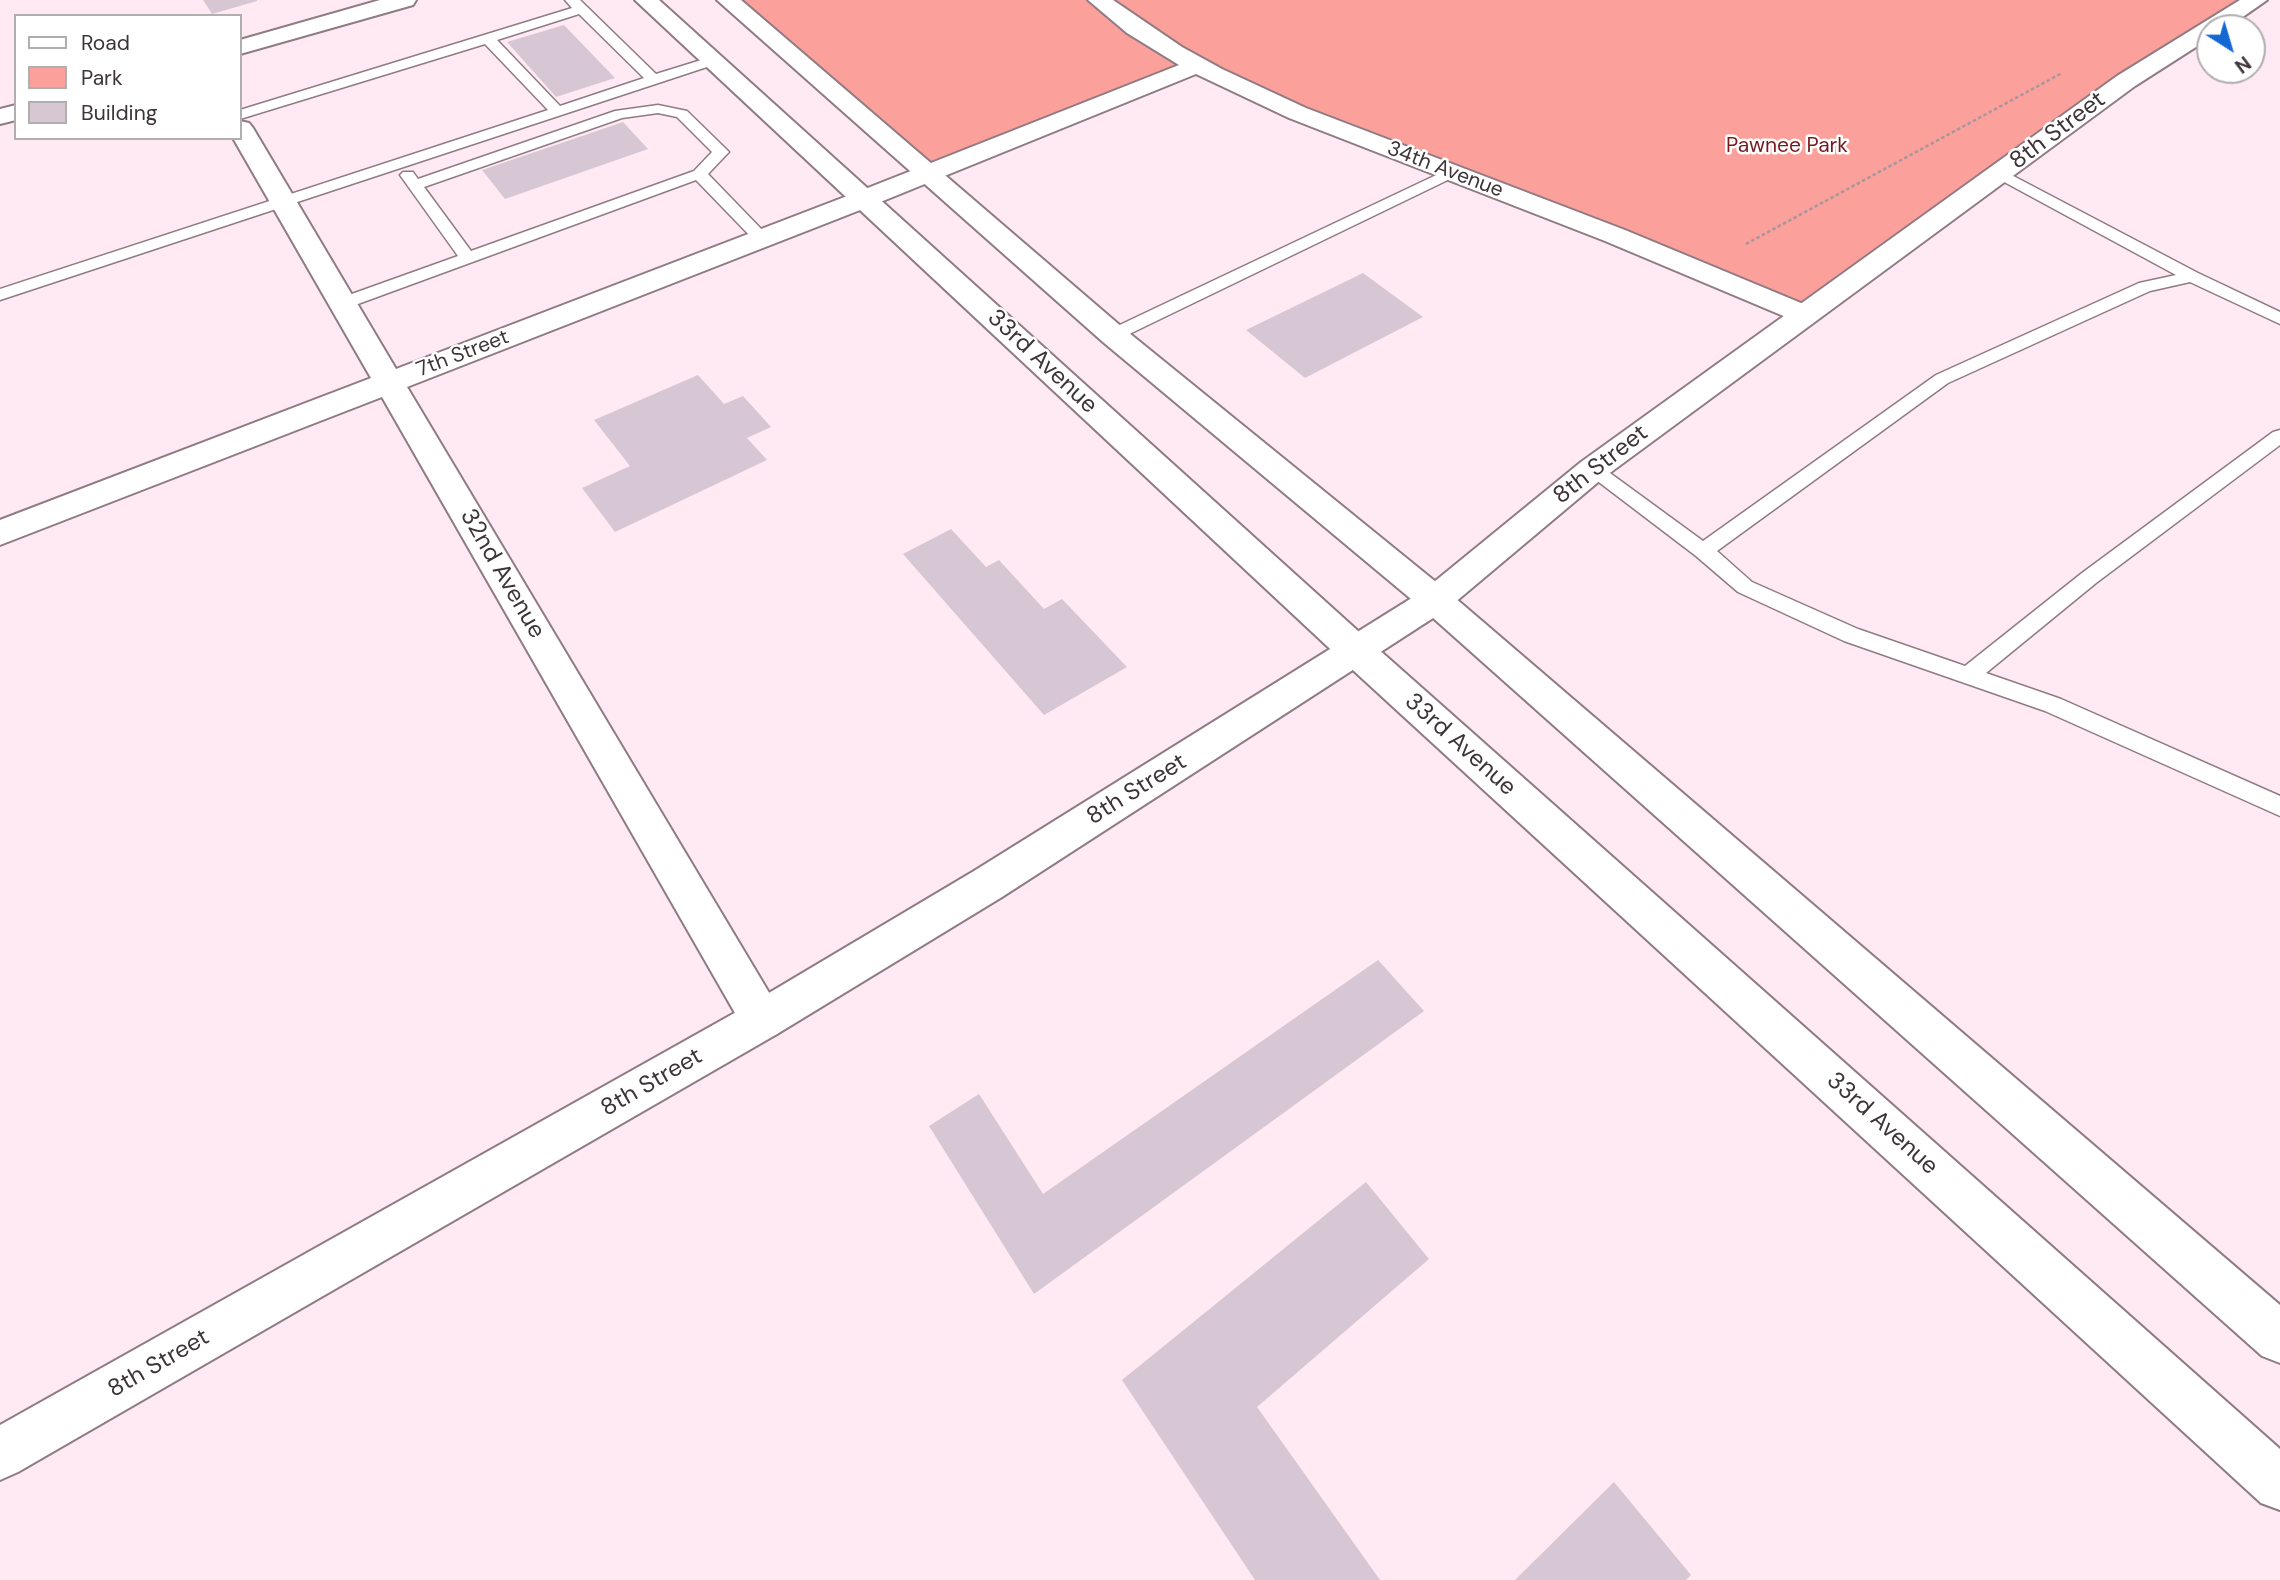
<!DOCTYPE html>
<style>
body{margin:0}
#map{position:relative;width:2280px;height:1580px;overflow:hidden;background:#ffe9f3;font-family:"DM Sans",sans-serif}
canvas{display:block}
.legend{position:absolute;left:14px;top:14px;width:228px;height:126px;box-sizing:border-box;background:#fff;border:2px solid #b1aeaf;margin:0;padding:9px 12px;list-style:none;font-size:21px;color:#3d3438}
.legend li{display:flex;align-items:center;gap:14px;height:35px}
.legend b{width:35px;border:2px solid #b1aeaf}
.north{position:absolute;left:2196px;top:14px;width:70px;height:70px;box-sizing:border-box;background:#fff;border:2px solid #b1aeaf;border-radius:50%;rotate:143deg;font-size:19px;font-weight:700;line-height:28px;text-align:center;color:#3d3438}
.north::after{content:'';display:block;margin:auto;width:24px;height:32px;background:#1468d1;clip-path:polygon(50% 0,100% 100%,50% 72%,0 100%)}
</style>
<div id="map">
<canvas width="2280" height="1580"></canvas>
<ul class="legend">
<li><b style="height:9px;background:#fff"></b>Road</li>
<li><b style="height:19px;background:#fba09a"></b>Park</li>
<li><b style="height:19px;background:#d7c7d5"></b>Building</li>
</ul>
<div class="north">N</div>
</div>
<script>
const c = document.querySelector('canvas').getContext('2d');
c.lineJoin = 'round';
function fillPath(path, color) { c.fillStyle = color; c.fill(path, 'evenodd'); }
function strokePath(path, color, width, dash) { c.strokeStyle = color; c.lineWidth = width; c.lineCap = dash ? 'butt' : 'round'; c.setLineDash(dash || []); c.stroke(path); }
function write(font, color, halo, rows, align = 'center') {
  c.font = font + ' "DM Sans",sans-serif'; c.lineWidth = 5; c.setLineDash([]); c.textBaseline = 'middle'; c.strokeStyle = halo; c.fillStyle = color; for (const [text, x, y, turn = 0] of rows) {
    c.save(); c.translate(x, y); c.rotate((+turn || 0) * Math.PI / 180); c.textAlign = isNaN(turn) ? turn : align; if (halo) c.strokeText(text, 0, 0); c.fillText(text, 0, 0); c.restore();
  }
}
fillPath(new Path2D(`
 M725,0H2256L2210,28L1803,314L1280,107L1199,65L926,175Z`), '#fba09a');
fillPath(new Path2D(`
 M203,0H257V1L212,14Z
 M564,25L615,78L556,97L507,42Z
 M623,122L648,149L505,199L482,170Z
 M1363,273L1423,317L1305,378L1246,330Z
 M698,375L724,404L743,396L771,427L747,438L767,460L615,532L582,488L630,466L594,420Z
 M951,529L986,567L999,560L1044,609L1062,599L1127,667L1044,715L903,554Z
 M1378,960L1424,1011L1034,1294L929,1126L979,1094L1043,1194Z
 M1366,1182L1429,1259L1257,1407L1380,1580H1255L1122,1380Z
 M1614,1482L1691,1575L1686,1580H1515Z`), '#d7c7d5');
const service = new Path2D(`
 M565,0H580L656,74L711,57L718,61L716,64L0,300V289L548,110L485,44L240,119V110L572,8ZM579,14L644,78L560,106L497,40Z
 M658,105L687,111L726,149L729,152L726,155L708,174L767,235L769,238L767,241H755L696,180L347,308H335L333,304L335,300L458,256L400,175L403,172H413L418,179L615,111ZM658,113L677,117L712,152L694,171L471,251L424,187L622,118Z
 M1451,168L1456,170L1459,173L1456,176L1119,339H1107L1104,335L1107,331Z
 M2000,169L2198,273L2280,312V324L2190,282L2150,291L1948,383L1717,551L1752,582L1858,629L1965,666L2082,573L2273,432L2280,430V445L2096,583L1986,673L2061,699L2280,796V816L2045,711L1844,641L1738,592L1696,556L1583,470L1585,465H1599L1703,541L1936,375L2139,283L2176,275L1995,177L1992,174Z`);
const minor = new Path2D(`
 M380,0H416L413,5L240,54V40Z
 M1088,0H1113L1182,47L1222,69L1306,108L1625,230L1813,308L1817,314L1813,320L1803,323L1793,320L1605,241L1289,118L1196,74L873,205L407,387L777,1006L784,1020L777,1034L762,1040L747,1034L382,397L0,545V520L371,378L233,138H240V121L249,123L253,128L396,369L855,193L1179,65L1127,33Z
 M16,105V120L0,124V109Z`);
const tertiary = new Path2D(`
 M2240,0H2267L2227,28H2210V38L2135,86L1603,478L1447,609L1435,613L1423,609L1418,600L1423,591L1581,462L2117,76Z`);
const secondary = new Path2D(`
 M1435,587L1447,591L1452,600L1447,609L1002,897L777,1034L18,1472L0,1480V1425L747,1006L974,871L1423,591Z`);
const trunk = new Path2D(`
 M635,0H659L1368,640L2280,1449V1510L2261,1503L1342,660Z
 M717,0H741L1123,328L1447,591L2280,1305V1363L2262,1356L1423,609L1103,342Z`);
strokePath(service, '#8f7b84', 3);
strokePath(minor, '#8f7b84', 4);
strokePath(tertiary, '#8f7b84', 4);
strokePath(secondary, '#8f7b84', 4);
strokePath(trunk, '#8f7b84', 4);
strokePath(new Path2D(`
 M1746,244L2062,73`), '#a6969d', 2.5, [3.5, 2.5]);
fillPath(service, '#fff');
fillPath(minor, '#fff');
fillPath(tertiary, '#fff');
fillPath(secondary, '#fff');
fillPath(trunk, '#fff');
write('21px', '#771a1e', '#fff', [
 ["Pawnee Park",1787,146]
]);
write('21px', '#3d3438', '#fff', [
 ["34th Avenue",1445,170,21],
 ["7th Street",463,354,-21]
]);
write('24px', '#3d3438', '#fff', [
 ["8th Street",2058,131,-37],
 ["33rd Avenue",1042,362,43],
 ["8th Street",1601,465,-38],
 ["32nd Avenue",502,574,60],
 ["33rd Avenue",1460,745,42],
 ["8th Street",1137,790,-32],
 ["8th Street",652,1083,-30],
 ["33rd Avenue",1882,1124,42],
 ["8th Street",159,1364,-30]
]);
</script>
